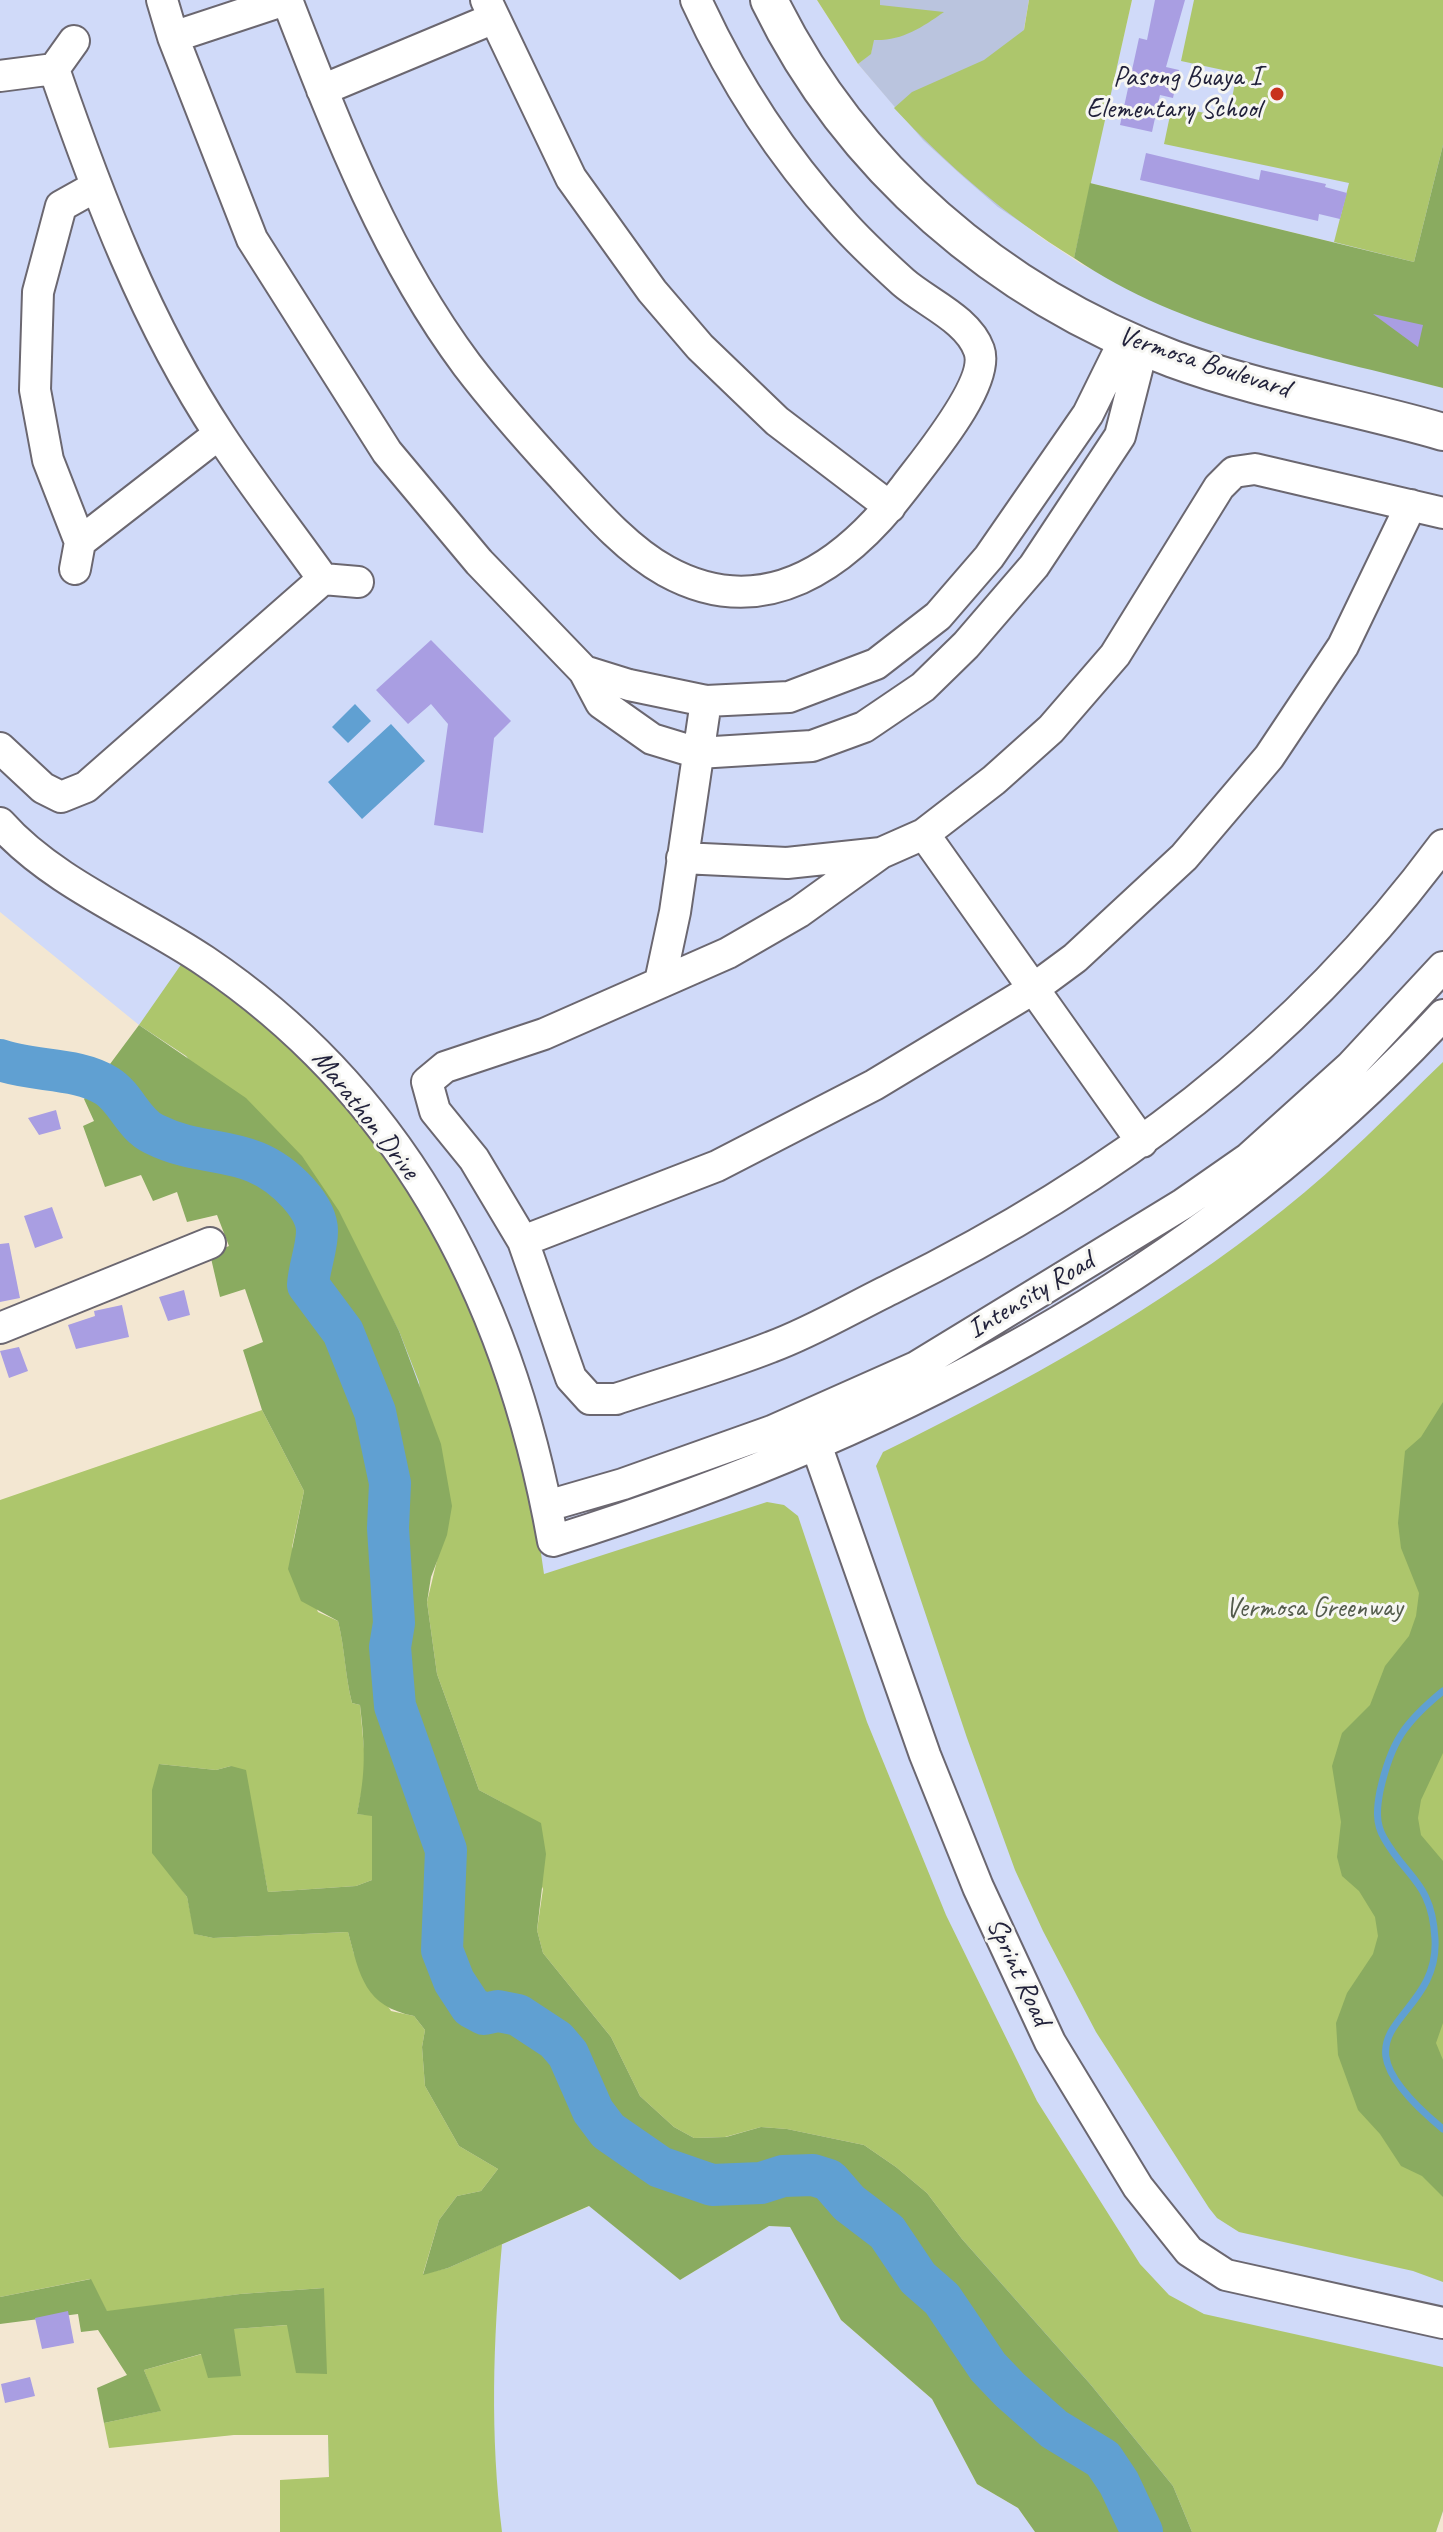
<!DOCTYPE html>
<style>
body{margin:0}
canvas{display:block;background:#f3e7d2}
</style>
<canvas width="1443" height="2532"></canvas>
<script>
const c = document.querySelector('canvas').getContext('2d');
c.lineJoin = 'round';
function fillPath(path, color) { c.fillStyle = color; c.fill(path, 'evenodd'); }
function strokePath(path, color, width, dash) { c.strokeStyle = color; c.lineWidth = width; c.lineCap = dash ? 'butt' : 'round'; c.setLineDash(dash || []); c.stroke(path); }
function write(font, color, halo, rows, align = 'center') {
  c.font = font + ' Caveat,sans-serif'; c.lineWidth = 6; c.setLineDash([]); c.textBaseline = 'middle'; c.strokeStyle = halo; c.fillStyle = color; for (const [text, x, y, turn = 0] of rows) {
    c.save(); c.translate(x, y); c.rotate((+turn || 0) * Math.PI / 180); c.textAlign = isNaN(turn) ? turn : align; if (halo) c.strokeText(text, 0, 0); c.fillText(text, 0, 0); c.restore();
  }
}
fillPath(new Path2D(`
 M0,0H817L858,64L924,140L960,174L1039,236L1081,264L1171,309L1219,327L1443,388V2511L1436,2532H1192L1173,2486L962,2239L186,1056L139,1025L0,912Z
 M1132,0H1443V145L1414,262L1090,183Z
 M590,2206L680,2280L769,2226L790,2227L841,2320L932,2399L977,2484L1018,2508L1035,2532H336L329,2477L325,2305L448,2268Z`), '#d0daf9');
fillPath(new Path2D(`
 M880,0H1029L1024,29L1090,183L1074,258L998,207L960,174L923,140L858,64L871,53Z`), '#bac4de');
fillPath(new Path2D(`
 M817,0H880V5L944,12C921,28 902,41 874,40L871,54L858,64Z
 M1029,0H1132L1074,258C1006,216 948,166 894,108L912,92L984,60L1024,30Z
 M1194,0H1443V145L1414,262L1334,242L1349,183L1164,144L1172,106L1228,118L1237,73L1181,61Z
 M187,956L225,984L362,1119L443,1241L503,1379L537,1526L544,1574L767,1502L784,1505L798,1516L867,1722L946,1915L1037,2101L1140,2264L1169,2295L1204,2314L1443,2367V2511L1436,2532H1192L1173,2486L1091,2385L962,2239L927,2193L896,2167L864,2145L787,2129L761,2127L725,2137L694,2138L674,2127L640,2096L611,2037L543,1953L537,1930L543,1889L505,1804L479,1790L437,1674L427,1602L438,1556L419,1382L399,1331L370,1277L186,1056L139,1025Z
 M1443,1062V2282L1413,2271L1239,2232L1217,2218L1209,2208L1096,2032L1043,1931L1015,1870L967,1738L876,1466L883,1452C1022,1384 1161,1308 1283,1210C1340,1165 1391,1112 1443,1062Z
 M262,1410L304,1491L292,1547L318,1612L338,1621C345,1648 345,1676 352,1703L360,1705L366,1771L357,1814L372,1815V1880L356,1886L268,1892L253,1814L231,1766L216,1770L159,1764L174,1879L187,1897L195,1934L213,1938L348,1932L354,1954L391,2011L414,2016L425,2030L422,2047L425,2086L459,2146L498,2169L481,2191L457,2196L439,2220L423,2274L448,2268L502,2244C493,2341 490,2435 502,2532H280V2480L329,2477L328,2435H234L109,2448L104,2423L160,2411L144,2370L202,2354L233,2329L288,2325L324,2288L240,2294L107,2312L90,2279L0,2297V1500Z`), '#adc66c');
fillPath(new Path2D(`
 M1443,145V388C1318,355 1183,332 1074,258L1090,183L1414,262Z
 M139,1025L246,1098L302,1156L339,1211L399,1331L441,1444L452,1506L447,1535L431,1577L427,1602L437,1674L479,1790L541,1823L546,1854L537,1930L543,1953L611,2037L640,2096L674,2127L694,2138L726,2137L761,2127L787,2129L864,2145L896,2167L927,2193L962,2239L1091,2385L1173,2486L1192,2532H1035L1018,2508L977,2484L932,2399L841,2320L790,2227L769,2226L680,2280L589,2206L448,2268L423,2275L439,2220L457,2196L481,2191L498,2169L459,2146L425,2086L422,2047L425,2030L414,2016C365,2006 360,1977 348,1932L213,1938L194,1934L187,1897L152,1853V1790L159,1764L216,1770L231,1766L246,1770L268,1892L356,1886L372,1880V1816L357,1814C366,1772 365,1748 360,1705L352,1703C345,1676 345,1649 338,1621L301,1601L288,1569L304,1491L262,1410L243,1350L263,1342L245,1289L220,1297L210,1254L229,1246L217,1215L187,1222L177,1192L153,1201L141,1175L105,1187L83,1126L94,1121L84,1099Z
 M1443,1402V1753L1421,1800L1418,1818L1421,1835L1443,1861V2023L1436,2043L1443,2060V2197L1422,2176L1401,2166L1380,2134L1358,2110L1338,2055L1336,2023L1347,1993L1373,1954L1378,1936L1375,1917L1359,1891L1342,1876L1337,1857L1341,1822L1332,1766L1342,1733L1370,1705L1385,1666L1409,1636L1416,1616L1419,1593L1401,1548L1398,1523L1405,1451L1421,1437Z
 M91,2279L107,2311L240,2294L324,2288L327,2374L296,2373L287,2325L234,2329L241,2376L208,2378L201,2354L144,2370L161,2411L104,2423L97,2388L127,2375L98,2330L81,2332L78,2314L0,2324V2297Z`), '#8aab60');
fillPath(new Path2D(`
 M355,704L371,721L348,743L332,727Z
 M391,724L425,761L362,819L328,782Z`), '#60a0d2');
strokePath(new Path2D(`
 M1443,1691C1404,1723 1391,1742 1380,1791C1377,1807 1375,1823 1384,1838C1407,1879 1432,1882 1435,1939C1440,2028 1316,2024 1443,2129`), '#60a0d2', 7);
strokePath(new Path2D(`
 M0,1060C33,1072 77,1067 107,1086C126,1098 133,1124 154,1134C208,1161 251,1141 298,1193C307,1203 317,1216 317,1231C317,1249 309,1267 308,1285L343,1332L375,1412L390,1483L388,1528L394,1623L390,1647L395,1706L446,1850L442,1950L454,1981L471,2007L484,2014L498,2011L518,2015L556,2040L568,2054L593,2111L608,2131L660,2167L712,2185L761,2183L783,2176L813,2175L829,2180L849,2203L887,2232L918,2278L942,2299L988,2367L1010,2390L1054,2429L1103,2459L1119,2483L1142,2532`), '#60a0d2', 42);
fillPath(new Path2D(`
 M1155,0H1185L1166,67L1179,70L1173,98L1160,95L1152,132L1120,125L1139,38L1147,40Z
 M1146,153L1259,180L1261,170L1326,184L1325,187L1347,193L1340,219L1319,214L1318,221L1140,180Z
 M1373,314L1423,325L1418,347Z
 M431,640L511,721L494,738L483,833L434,825L448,724L431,704L408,724L376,690Z
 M56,1110L61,1129L39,1135L28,1118Z
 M52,1207L63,1238L35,1248L24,1216Z
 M9,1243L20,1298L0,1302V1244Z
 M184,1290L190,1315L168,1321L159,1297Z
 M122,1305L129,1337L76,1349L68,1325L95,1316L94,1311Z
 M19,1347L28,1371L9,1378L0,1351Z
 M68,2311L74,2343L42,2349L35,2318Z
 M30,2377L35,2396L5,2403L1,2384Z`), '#a99ee2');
const minor = new Path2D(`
 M162,0L173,37L252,239L387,452L479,562L584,671L601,703L652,739L698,753L812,746L864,727L923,687L966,645L1034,566L1120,436L1143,346
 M287,0C336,126 385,255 467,365C496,403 528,439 560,474C591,508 626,549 666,571C764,625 846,565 905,487C925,460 991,383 979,350C968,319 927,303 903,282C881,262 859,242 840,220C782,156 732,79 696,0
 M486,0L571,178L652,291L700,347L777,421L890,507
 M173,37L285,0
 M54,69L74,41
 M0,76L54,69C98,196 146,323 220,435C252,484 289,531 323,579
 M322,90L492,19
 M95,187L61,206L38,292L35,390L48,460L80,542L219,434
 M75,569L80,542
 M584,671L629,685L706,701L789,697L876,664L938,616L989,557L1088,414L1125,339
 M0,748L43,788L61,797L86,787L323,579L358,582
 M0,823C53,883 140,917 205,961C408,1098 511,1305 553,1541C887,1437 1204,1274 1443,1015
 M924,834L1142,1142
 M881,853L799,912L728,953L544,1034L445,1067L427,1082L435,1111L474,1159L523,1241L571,1378L590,1399H616C667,1382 720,1367 771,1347C812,1332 852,1308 891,1289C1112,1180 1296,1044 1443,845
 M682,858L787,863L881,853L924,834L994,780L1051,729L1115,655L1219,487L1234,472L1255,469L1443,513
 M660,982L675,912L706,701
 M523,1241L717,1166L874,1085L1033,989L1075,958L1184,857L1269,757L1343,646L1411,505
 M0,1328L210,1243
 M806,1416L925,1755L978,1887L1050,2042L1138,2187L1189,2251L1226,2275L1443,2323
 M547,1506L623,1484L772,1431L916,1367L1183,1204L1249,1158L1350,1067L1443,967`);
const major = new Path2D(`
 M769,0C850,167 999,294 1173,359C1260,391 1354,406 1443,432`);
strokePath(minor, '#6b6770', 34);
strokePath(major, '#6b6770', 40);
strokePath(minor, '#fff', 30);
strokePath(major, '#fff', 36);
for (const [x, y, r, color] of [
 [1277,94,8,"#c8321e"]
]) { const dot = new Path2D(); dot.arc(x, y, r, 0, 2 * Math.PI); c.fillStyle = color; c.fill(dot); strokePath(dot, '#f6f6f2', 3); }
write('28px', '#22223b', '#f6f6f2', [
 ["Pasong Buaya I",1261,78],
 ["Elementary School",1261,110]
], 'right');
write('28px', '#22223b', '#f6f6f2', [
 ["Vermosa Boulevard",1204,363,18],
 ["Marathon Drive",365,1115,52],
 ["Intensity Road",1031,1296,-31],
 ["Sprint Road",1018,1972,65]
]);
write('28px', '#535b4c', '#f6f6f2', [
 ["Vermosa Greenway",1314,1609]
]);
</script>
